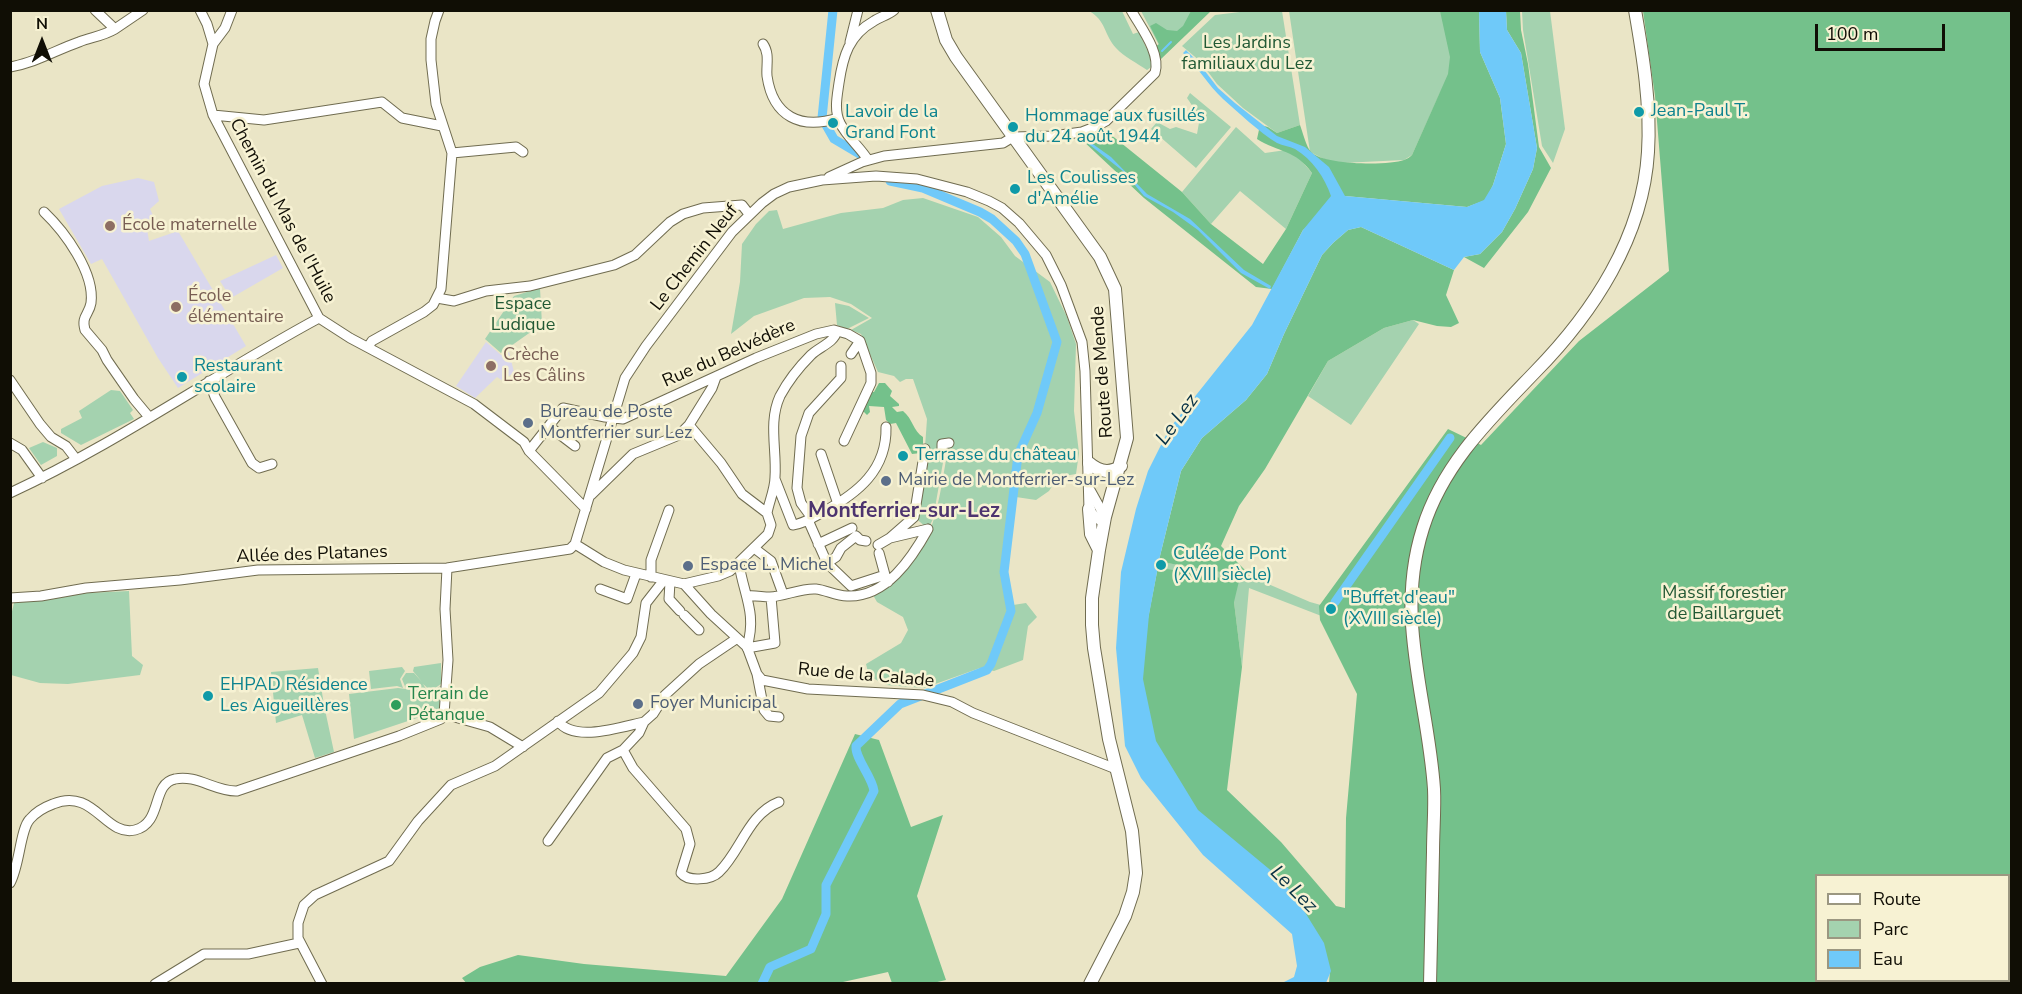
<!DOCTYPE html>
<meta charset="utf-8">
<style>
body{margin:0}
#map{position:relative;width:2022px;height:994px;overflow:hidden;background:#eae5c6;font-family:"Nunito Sans",sans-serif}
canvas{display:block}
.frame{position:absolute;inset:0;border:12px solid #100e05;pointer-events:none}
.legend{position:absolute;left:1815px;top:874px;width:195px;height:108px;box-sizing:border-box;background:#f7f2d3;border:2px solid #9b9781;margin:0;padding:8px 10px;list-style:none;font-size:18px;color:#100e05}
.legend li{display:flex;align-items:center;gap:12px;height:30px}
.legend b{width:30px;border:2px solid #9b9781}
.north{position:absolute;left:12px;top:12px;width:60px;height:60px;-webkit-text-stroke:4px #f7f2d3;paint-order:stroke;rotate:0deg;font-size:16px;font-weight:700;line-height:24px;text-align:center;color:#100e05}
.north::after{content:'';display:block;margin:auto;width:21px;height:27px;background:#100e05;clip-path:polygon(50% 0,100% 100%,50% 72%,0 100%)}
.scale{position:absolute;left:1815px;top:24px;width:130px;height:27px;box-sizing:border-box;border:3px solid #100e05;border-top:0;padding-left:8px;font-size:18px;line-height:21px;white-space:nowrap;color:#100e05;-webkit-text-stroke:4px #f7f2d3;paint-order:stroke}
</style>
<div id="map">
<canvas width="2022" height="994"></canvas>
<div class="frame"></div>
<ul class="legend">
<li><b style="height:8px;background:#fff"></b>Route</li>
<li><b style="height:16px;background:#a4d2af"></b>Parc</li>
<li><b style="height:16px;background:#6fc9f9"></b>Eau</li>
</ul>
<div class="north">N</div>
<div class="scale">100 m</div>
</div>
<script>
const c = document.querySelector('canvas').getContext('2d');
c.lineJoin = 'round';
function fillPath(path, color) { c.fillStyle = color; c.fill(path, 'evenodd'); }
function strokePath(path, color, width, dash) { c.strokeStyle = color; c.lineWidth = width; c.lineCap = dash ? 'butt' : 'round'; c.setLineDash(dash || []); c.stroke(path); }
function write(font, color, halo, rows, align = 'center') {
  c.font = font + ' "Nunito Sans",sans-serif'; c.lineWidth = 5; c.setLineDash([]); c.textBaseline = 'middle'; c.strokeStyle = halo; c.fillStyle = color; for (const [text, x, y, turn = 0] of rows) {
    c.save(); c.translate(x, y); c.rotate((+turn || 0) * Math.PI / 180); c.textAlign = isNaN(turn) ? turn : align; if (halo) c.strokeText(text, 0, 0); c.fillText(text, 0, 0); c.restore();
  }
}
fillPath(new Path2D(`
 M138,178L154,182L159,201L150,209L156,222L147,229L149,241L178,231L246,346L178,388L158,358L102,259L91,264L59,209L102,186Z
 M276,255L283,268L231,298L220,281Z
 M486,342L501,355L509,352L514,372L503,381L497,377L475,398L456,386Z`), '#d9d7ed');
fillPath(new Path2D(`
 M1089,11H1122L1133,34L1139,32L1154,65L1147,70C1137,63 1124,57 1116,48C1104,35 1106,20 1089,11Z
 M1141,11H1210L1160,47Z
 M1248,11H1282L1300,125L1277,133L1243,108L1217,84L1200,61L1182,46L1215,15Z
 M1289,11H1471L1476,27L1439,95L1412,155L1404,160L1342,163L1326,160L1310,152Z
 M1522,11H1550L1565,129L1553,163L1542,146L1523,30Z
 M1190,93L1231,127L1196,168L1151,129L1157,122L1170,129L1176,127L1197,134L1200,117L1187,98Z
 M1236,127L1265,153L1286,150L1299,158L1312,173L1286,229L1240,191L1211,224L1182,192Z
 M923,198L978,217L1001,237L1015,256L1050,282L1067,317L1076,344L1074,411L1079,453L1076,474L1058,477L1049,491L1036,500L1016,497L1006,574L1013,605L1026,603L1037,617L1028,626L1023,660L994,671L980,668L924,688L886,685L869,676L866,664L901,643L908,630L903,617L877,602L873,595C933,558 936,518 947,454L945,451L933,519L928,529L912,515L920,448L925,447L927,419L913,379H906L900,382L894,376L878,372L861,334L851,330L872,318L851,304L830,297L804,298L754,316L731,334L740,282L742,244L756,224L769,211L777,210L783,229L841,213L883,208L903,200Z
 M540,288L542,324L501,353L485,339L514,296Z
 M835,303L849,306L869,318L847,329L837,325Z
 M1413,320L1419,324L1351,425L1308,396L1328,361L1384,328Z
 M111,390L120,391L133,410L130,413L134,419L81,445L61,433V429L82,418L79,411Z
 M43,442L57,448V456L41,465L29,448Z
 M1167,563L1240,574L1247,572L1252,577L1310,602L1328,607L1324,617L1249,588L1242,667L1234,602L1166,569Z
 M129,591L132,656L143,665L140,675L68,684L40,683L11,675L10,620L14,603L87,593Z
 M441,663V684L431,691L423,684L426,689L431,692L442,685L441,715L432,719L429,714L354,739L349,694L398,688L406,689L402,679L406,673H414L422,682L413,671L414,667Z
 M402,667L405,671L400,679L403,688L397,686L371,689L369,671Z
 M318,668L324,705L334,752L315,758L302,715L276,723L271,672Z`), '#a4d2af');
fillPath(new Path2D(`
 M1479,10L1480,52L1500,98L1506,144L1493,185L1486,200L1467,207L1345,196L1303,230L1272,289L1256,287L1144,198L1081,139L1105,130L1182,192L1211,224L1263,264L1286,229L1312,173C1295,149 1279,153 1257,139L1260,125L1268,127L1277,133L1300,125C1303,133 1306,146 1311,152C1323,165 1388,166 1404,160C1407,159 1410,157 1412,155L1448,74L1450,57L1440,11Z
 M1191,11H1211L1161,59L1155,47L1159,44L1150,26L1156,23L1167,30L1177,31L1183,26Z
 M1506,11H1520L1521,30L1528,64L1539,147L1551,168L1528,212L1484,268L1464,257L1480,254L1502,232L1515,209L1533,169L1537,148L1521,53L1507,30Z
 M1643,11H2011V983H1329L1330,971L1232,851L1157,764L1137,676L1160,556L1181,471L1202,438L1246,400L1267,374L1284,334L1322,255L1333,243L1348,230L1361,227L1454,270L1446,295L1459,323L1451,327L1437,326L1413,320L1384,328L1328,361L1265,469L1239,506L1221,546L1247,572L1240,575L1167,563V569L1239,581L1234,602L1242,667L1227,790L1281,842L1336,906L1345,908L1346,818L1357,694L1320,620L1319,606L1448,429L1481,445L1579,341L1669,271L1655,96ZM1816,876H2008V980H1816Z
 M879,383H885L892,391L890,396L899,404V406L892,407L897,412L903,411C913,419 913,431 923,437V446L921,453L912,454L896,423L890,424L886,420L884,407L869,406L870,412L867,415L864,412L859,413L871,392H874Z
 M855,734L879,740L911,827L943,815L917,896L946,980L933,983H892L888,972L834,984H467L462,978L480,967L518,955L584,964L726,976L782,899Z`), '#74c18b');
fillPath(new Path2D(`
 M1479,11H1506L1507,30L1521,53L1537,148L1533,169L1515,209L1502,232L1480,254L1464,257L1454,270L1361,227L1348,230L1333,243L1322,255L1284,334L1267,374L1246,400L1202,438L1181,471L1160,556L1149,615L1143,679L1156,741L1198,810L1280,878L1298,901L1324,943L1331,971L1326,983H1282L1294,977L1297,966L1292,934L1203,855L1141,778L1125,746L1116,648L1121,572L1136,509L1148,471L1169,429L1252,325L1303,230L1331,196C1325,178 1312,159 1295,149C1289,146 1283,146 1277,143C1260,133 1238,112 1223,99C1208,85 1198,67 1183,53L1186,50L1198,62L1218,88L1235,103L1277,136L1305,147L1329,167L1345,196L1467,207L1484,200L1493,185L1506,144L1500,98L1480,52Z
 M1083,137L1111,157L1147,194L1190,219L1244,270L1271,286L1270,289L1241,273L1198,230L1173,212L1144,196L1124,172L1081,138Z`), '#6fc9f9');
strokePath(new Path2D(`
 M1162,51L1171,42`), '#6fc9f9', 2);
strokePath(new Path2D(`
 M833,10L822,118L834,139L861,155
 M1335,602L1450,438
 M762,984L770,967L811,949L826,914V885L874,791C872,776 855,759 856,746L900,704L987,670L991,664L1011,611L1004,572L1018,455L1037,413L1057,342L1025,254L1016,241L992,219L980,212L923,188L890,181`), '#6fc9f9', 9);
const street = new Path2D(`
 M95,10L115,29L143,10
 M200,10L207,24L213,44L204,84L213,115L319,318L350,338L474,404L524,442L529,451L586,509
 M850,42L858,10
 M213,44L225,28L232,10
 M763,44C770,54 766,65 767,76C773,117 801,130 838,118
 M10,67C35,63 56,50 79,42C92,37 103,36 115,29
 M213,115L264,120L382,102L402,118L442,126
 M452,153L516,147L523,152
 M868,160C860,147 847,137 840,123C834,110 837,97 839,83C843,56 849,35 874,21C880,17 888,15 894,10
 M829,177L862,162L884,156L1003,143L1013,137L1053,136L1082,132L1095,127L1106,121L1155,73C1161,53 1141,28 1131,10
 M44,212C65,232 95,273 91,303C89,315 81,316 85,330L102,350L107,360L134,399L149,417
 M437,298L454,301L486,291L530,286L614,265L635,255L670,222L683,214L703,208L742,205L749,214
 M368,347L372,341L424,312L433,305L441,289L452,153L436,104L431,60V39L435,21L439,10
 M851,354L860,341
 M10,380L40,424L51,437L66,446L76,459
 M209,381L215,397L252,463L259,468L272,464
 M550,427L575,446
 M844,441L871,383V373L860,341
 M10,443L22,450L42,478
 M942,449V444L949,443
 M529,451L563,408L605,417L623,419L756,358L816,334L834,330L848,334L860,341
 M821,454L838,504
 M775,479L793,525C803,524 814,517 823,512C858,493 887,470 886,427
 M1090,490L1105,517
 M10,493C118,443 215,374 319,318
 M591,495L633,454L679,435L689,425L712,388L716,377
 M767,513C769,502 775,489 775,477C777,450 768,422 780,396C788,381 799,367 811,355C819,347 834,343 837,331
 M812,518L801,503L797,488L801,436L809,413L841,378V366
 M808,520L827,563L851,586L885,575L888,582
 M890,538L914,517L925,449
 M575,544L625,378L646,346L732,232L762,203L774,194L789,187L822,180L876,176L917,179L967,192L989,201L1002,208L1019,223L1046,255L1061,285L1082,342L1085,371L1089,509L1095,517L1104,523
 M575,544L604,562L624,570L684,584L718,576L730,571L768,534L771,525L767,513L742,494L721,463L689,425
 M818,544L852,528
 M878,545L890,538L928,529
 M754,548L771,561L783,594
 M879,553L885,575
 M827,563L836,557L841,548L856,536L860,540L866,541
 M739,564C744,596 757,613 747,647
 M651,577V560L669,510
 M670,582L669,599L680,611
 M684,584L711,614L747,647L757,674L762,680L808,689L923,695L952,702L973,713L1116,769
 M600,589L627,599L636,574
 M747,596C755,595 762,597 770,597C785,596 801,588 816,589C826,590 836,596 847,596C886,598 912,558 928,529
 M10,598L41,596L86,588L180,580L258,570L447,568L570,549L575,544
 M684,615L699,630
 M747,648L775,643L771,597
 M757,674L764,710L769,716L779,717
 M444,714L490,727L523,747
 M558,721C574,743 621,727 644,722
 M623,750L633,768L686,829L690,844L681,873C688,882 711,880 719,872C741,851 748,814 779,802
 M548,841L607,758L623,750L639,733L644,722L653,714L665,695L699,664L736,639
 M10,883C20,865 20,829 30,819C36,812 45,807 53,804C94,787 105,837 135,830C163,823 151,784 175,779C196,774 216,792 237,791L399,736L441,719L444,714L448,660L445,609L447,568
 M155,984L204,954H248L299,943
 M322,984L298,938V923L304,905L315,895L389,861L418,821L451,785L495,766L599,693L633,653L641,637L646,603L664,580`);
const secondary = new Path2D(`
 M937,10L946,40L956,57L1100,257L1115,289L1127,438L1105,517L1099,550L1092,598V625L1094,648L1109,739L1132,831L1136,873L1133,892L1125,916L1090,984
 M1089,463C1099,472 1110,474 1121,466
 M1089,509L1091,534L1099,550
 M1430,984C1431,940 1432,896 1433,852C1433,831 1435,809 1434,789C1428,699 1394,619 1423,528C1443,464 1490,419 1535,372C1593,313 1643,237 1648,152C1651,105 1643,56 1635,10`);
strokePath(street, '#706c50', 11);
strokePath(secondary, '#706c50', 14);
strokePath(street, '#fff', 9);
strokePath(secondary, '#fff', 12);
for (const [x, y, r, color] of [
 [1639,112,6,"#0f9aa8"],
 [833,123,6,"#0f9aa8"],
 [1013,127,6,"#0f9aa8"],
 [1015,189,6,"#0f9aa8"],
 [110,226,6,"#8d6e63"],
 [176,307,6,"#8d6e63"],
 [491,366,6,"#8d6e63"],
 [182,377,6,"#0f9aa8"],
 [528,423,6,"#5c6f8a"],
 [903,456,6,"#0f9aa8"],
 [886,481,6,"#5c6f8a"],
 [1161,565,6,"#0f9aa8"],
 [688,566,6,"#5c6f8a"],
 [1331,609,6,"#0f9aa8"],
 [208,696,6,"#0f9aa8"],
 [638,704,6,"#5c6f8a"],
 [396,705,6,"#2e9e5b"]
]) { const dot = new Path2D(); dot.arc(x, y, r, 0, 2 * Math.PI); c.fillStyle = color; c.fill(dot); strokePath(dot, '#f7f2d3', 2); }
write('18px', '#225935', '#f7f2d3', [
 ["Les Jardins",1247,44],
 ["familiaux du Lez",1247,65],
 ["Espace",523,305],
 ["Ludique",523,326],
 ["Massif forestier",1724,594],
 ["de Baillarguet",1724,615]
]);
write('18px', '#0d838f', '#f7f2d3', [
 ["Jean-Paul T.",1651,112],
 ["Lavoir de la",845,113],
 ["Grand Font",845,134],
 ["Hommage aux fusillés",1025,117],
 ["du 24 août 1944",1025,138],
 ["Les Coulisses",1027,179],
 ["d'Amélie",1027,200],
 ["Restaurant",194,367],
 ["scolaire",194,388],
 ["Terrasse du château",915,456],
 ["Culée de Pont",1173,555],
 ["(XVIII siècle)",1173,576],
 ["\"Buffet d'eau\"",1343,599],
 ["(XVIII siècle)",1343,620],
 ["EHPAD Résidence",220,686],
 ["Les Aigueillères",220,707]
], 'left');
write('18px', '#100e05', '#f7f2d3', [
 ["Chemin du Mas de l'Huile",282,211,62],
 ["Le Chemin Neuf",695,258,-52],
 ["Rue du Belvédère",729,354,-24],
 ["Route de Mende",1103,372,-94],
 ["Allée des Platanes",312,555,-2],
 ["Rue de la Calade",866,676,5]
]);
write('18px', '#785e54', '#f7f2d3', [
 ["École maternelle",122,226],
 ["École",188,297],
 ["élémentaire",188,318],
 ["Crèche",503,356],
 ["Les Câlins",503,377]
], 'left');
write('18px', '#4e5e75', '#f7f2d3', [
 ["Bureau de Poste",540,413],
 ["Montferrier sur Lez",540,434],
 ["Mairie de Montferrier-sur-Lez",898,481],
 ["Espace L. Michel",700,566],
 ["Foyer Municipal",650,704]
], 'left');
write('18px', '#27864d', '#f7f2d3', [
 ["Terrain de",408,695],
 ["Pétanque",408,716]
], 'left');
write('italic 20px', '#063044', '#f7f2d3', [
 ["Le Lez",1178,420,-54],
 ["Le Lez",1293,890,45]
]);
write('bold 21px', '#4d346f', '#f7f2d3', [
 ["Montferrier-sur-Lez",904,512]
]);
</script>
